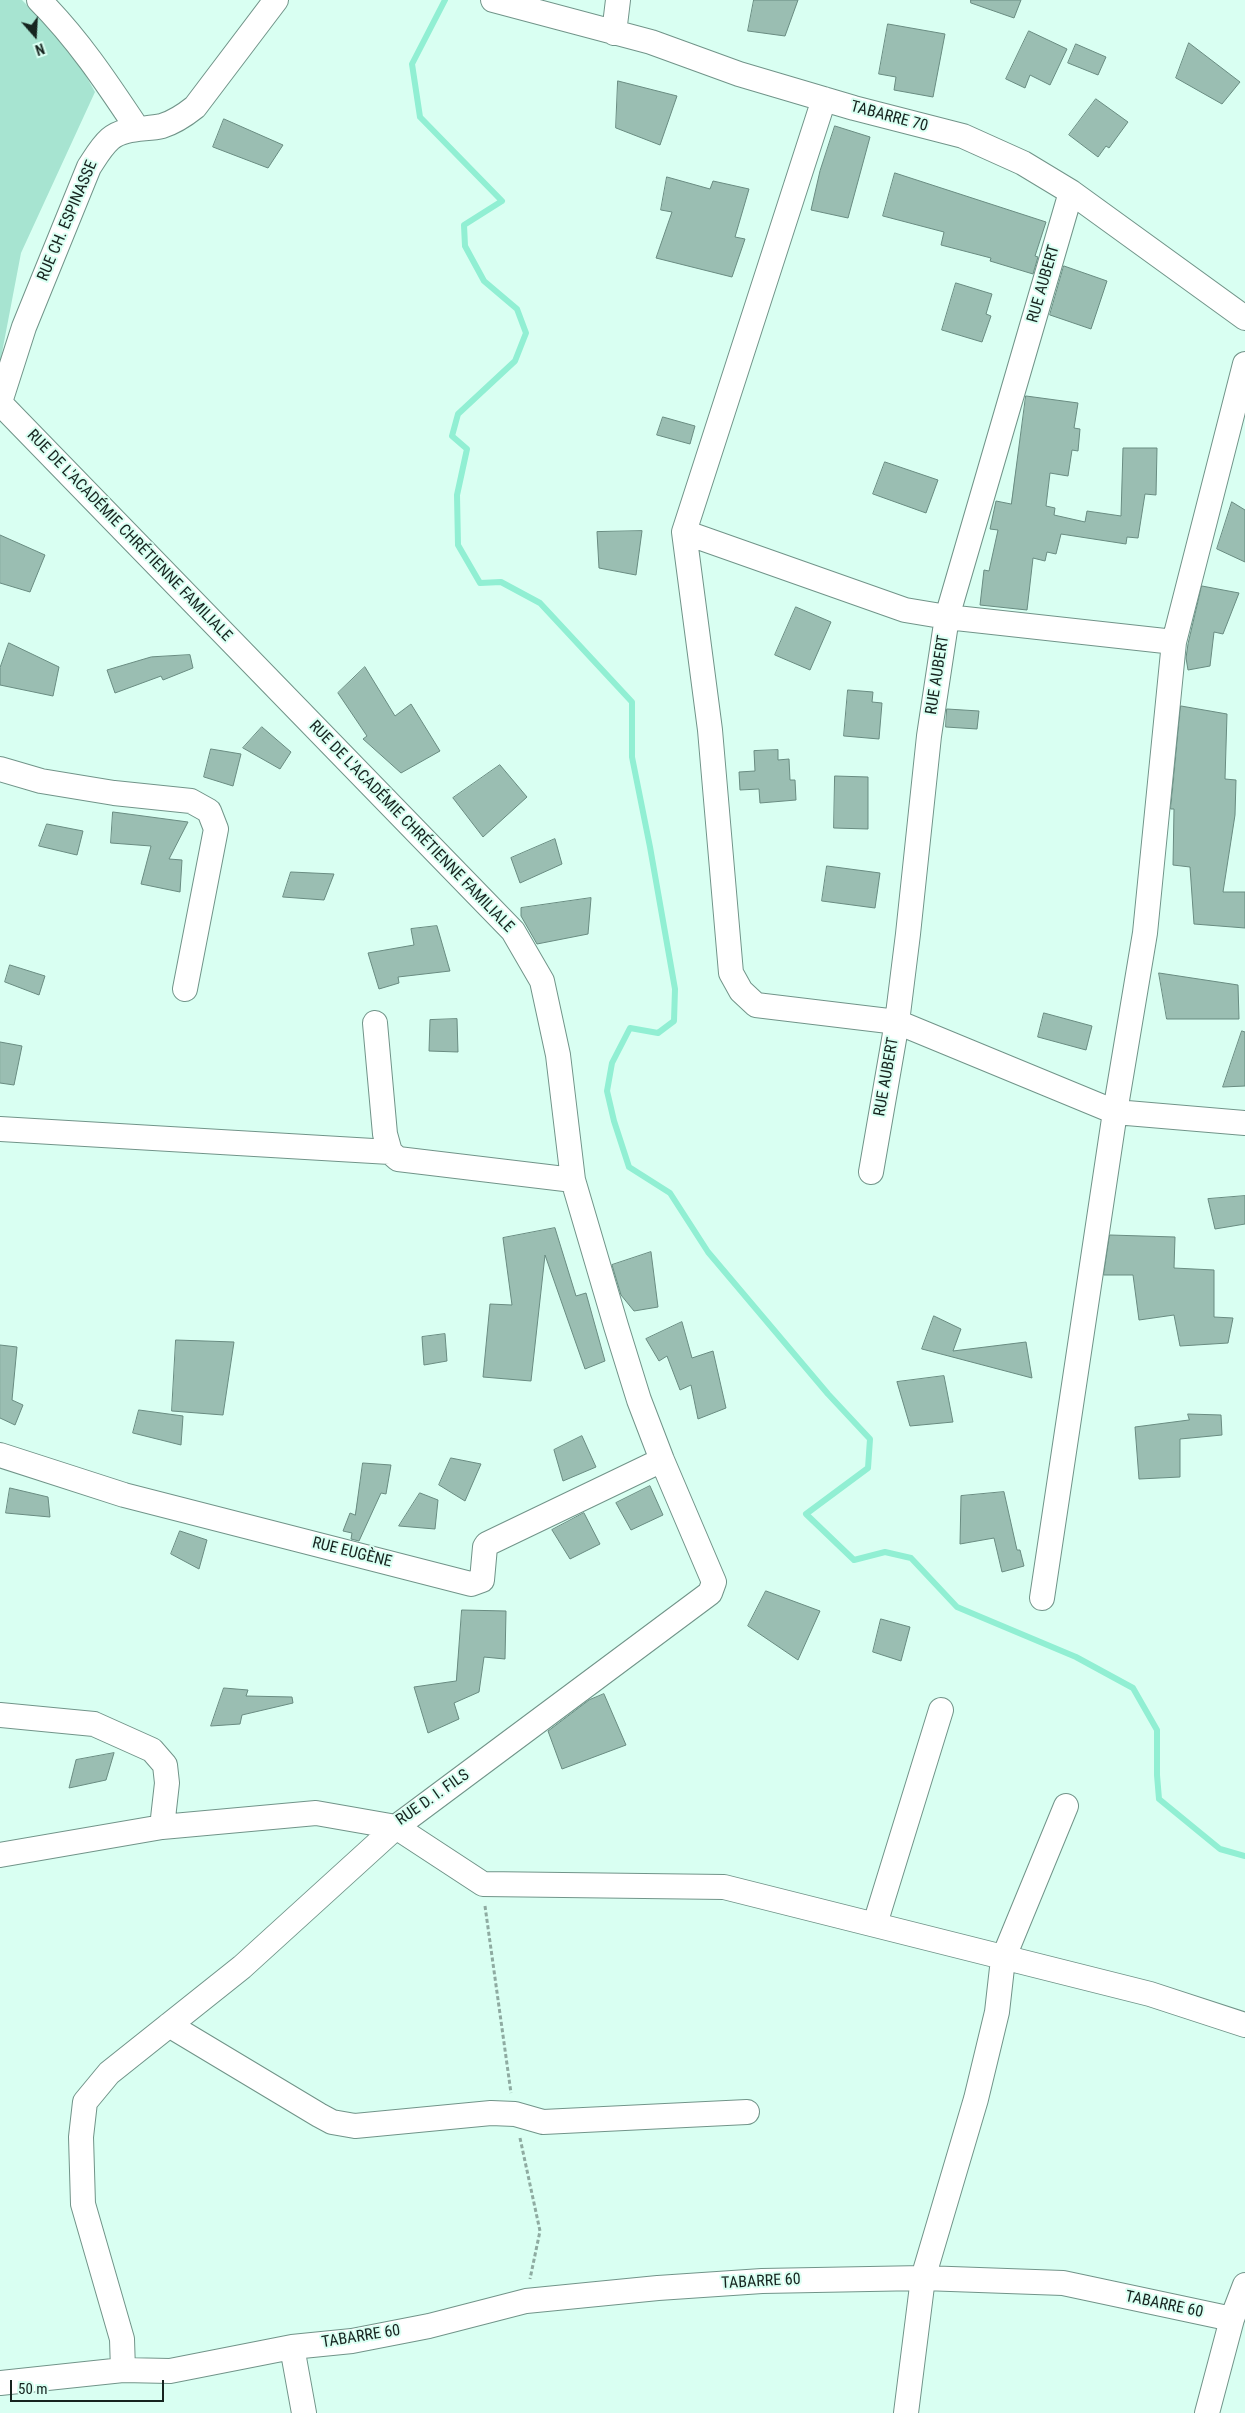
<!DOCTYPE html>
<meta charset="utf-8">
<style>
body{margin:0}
#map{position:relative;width:1245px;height:2413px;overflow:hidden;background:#d9fff2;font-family:"Roboto Condensed",sans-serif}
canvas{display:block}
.north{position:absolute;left:10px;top:10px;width:50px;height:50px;-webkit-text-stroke:4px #d9fff2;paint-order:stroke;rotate:161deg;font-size:14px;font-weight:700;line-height:20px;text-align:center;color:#16241f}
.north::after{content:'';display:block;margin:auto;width:18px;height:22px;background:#16241f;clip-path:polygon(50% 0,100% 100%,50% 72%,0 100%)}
.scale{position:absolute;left:10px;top:2380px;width:154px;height:22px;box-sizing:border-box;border:2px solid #16241f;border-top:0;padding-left:6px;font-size:15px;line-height:18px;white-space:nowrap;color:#16241f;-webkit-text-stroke:4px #d9fff2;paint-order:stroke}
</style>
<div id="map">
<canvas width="1245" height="2413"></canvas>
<div class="north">N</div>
<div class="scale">50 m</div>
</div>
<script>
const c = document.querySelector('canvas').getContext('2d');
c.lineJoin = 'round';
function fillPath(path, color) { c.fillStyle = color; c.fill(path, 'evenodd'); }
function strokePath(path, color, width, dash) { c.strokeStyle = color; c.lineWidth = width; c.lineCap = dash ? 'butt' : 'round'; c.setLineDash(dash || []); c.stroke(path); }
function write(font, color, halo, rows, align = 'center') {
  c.font = font + ' "Roboto Condensed",sans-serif'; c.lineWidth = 4; c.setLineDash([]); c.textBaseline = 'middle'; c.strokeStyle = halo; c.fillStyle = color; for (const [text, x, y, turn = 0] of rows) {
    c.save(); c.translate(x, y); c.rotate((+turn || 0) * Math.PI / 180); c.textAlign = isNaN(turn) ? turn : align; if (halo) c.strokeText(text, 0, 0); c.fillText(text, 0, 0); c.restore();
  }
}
fillPath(new Path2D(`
 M0,0H22L72,51L95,92L21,253L0,363Z`), '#a7e4d1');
strokePath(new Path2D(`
 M445,0L412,64L420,117L502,201L464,225L465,246L484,281L517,309L526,333L515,361L458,414L452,436L467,449L457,495L458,545L480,583L501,582L540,603L632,702V757L650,847L675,989L674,1021L658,1033L630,1028L612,1063L607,1091L614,1121L629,1167L670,1193L708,1252L828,1394L870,1439L868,1468L806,1514L854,1560L885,1552L911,1558L957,1607L1076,1657L1133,1688L1157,1730V1775L1159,1799L1220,1849L1245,1856`), '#91efd3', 6);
const building = new Path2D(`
 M754,0H798L785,36L748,31Z
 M971,0H1021L1014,18L971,3Z
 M888,24L945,34L933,97L894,90L896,77L879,74Z
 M1029,31L1067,49L1050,85L1030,75L1025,88L1006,79Z
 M1189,43L1240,82L1222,104L1176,78Z
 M1076,44L1106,57L1098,75L1068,63Z
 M618,81L677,96L660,145L616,128Z
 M1096,99L1128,122L1109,148L1106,146L1098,157L1069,135Z
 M224,119L283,145L268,168L213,147Z
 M835,126L870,137L848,218L811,210L820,171Z
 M895,173L1046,222L1035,256L1038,257L1033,274L990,261L991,258L941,245L944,232L883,216Z
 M667,177L710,189L713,181L749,189L735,237L745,239L732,277L656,258L672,212L661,210Z
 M1064,266L1107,281L1091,329L1050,315Z
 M956,283L992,294L986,314L991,316L982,342L942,330Z
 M1026,396L1078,403L1074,428L1080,429L1078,451L1072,450L1068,476L1050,473L1046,506L1055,508L1054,515L1085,522L1087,511L1121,516L1123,448H1157L1156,495L1145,494L1138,538L1127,537L1126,544L1061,534L1056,554L1047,552L1045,561L1033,558L1027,610L980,605L984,570L989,571L998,530L990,529L996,501L1011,504Z
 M663,417L695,426L690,444L657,435Z
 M885,462L938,480L926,513L873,494Z
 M1232,502L1245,510V562L1217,549Z
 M642,531L636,575L599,568L597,532Z
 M0,535L45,555L30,592L0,583Z
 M1202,586L1239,593L1223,634L1214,632L1210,666L1188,670L1186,658L1188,644Z
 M796,607L831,622L810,670L775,655Z
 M9,643L59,667L53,696L0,685V668Z
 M190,655L193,668L163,680L161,676L115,693L107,670L151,657Z
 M365,667L395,716L411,704L440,751L401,773L363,739L367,736L338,693Z
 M848,690L873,692L872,702L882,703L879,739L844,736Z
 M1181,706L1227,714L1225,779L1236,780L1235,815L1223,892H1245V928L1194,924L1190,867L1173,865L1174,809H1171Z
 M947,709L979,711L977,729L946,727Z
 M262,727L291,752L280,769L243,748Z
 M211,749L241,754L233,786L204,777Z
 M778,750V760L789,759L790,780H795L796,800L760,803L759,789L740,790L739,772L755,771L754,751Z
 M500,765L527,797L483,837L453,798Z
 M835,776L868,777V829L834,828Z
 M113,812L188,822L169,859L182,860L180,892L141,884L151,846L111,843Z
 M47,824L83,831L77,855L39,846Z
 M555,839L562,864L520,883L511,858Z
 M827,866L880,873L875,908L822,901Z
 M291,872L334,874L324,900L283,897Z
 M591,898L588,934L537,944L521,916V908Z
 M437,926L450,971L398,977L399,983L379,989L368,953L414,945L411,929Z
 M10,965L45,976L39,995L5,982Z
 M1159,973L1238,985L1239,1019H1167Z
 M1044,1013L1092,1026L1086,1050L1038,1037Z
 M457,1019L458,1052L429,1051L430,1020Z
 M1242,1031L1245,1032V1086L1223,1087Z
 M0,1042L22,1046L14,1085L0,1083Z
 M1245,1196V1224L1215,1229L1208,1199Z
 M555,1228L576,1296L586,1293L605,1361L585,1369L545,1255L531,1381L483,1377L490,1304L512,1305L503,1238Z
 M1110,1235L1175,1237L1174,1268L1214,1270V1317L1233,1318L1228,1343L1180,1346L1174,1315L1139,1320L1133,1275H1104Z
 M651,1252L658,1307L634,1311L621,1295L612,1265Z
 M934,1316L961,1329L953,1351L1026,1342L1032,1378L922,1349Z
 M682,1322L692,1358L713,1351L726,1408L698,1419L691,1385L680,1390L667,1356L659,1361L646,1339Z
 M445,1334L447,1361L424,1365L422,1337Z
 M176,1340L234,1342L223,1415L172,1411Z
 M0,1345L17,1347L12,1400L23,1405L15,1425L0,1418Z
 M944,1376L953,1422L910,1426L897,1382Z
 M139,1410L183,1416L181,1445L133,1433Z
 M1188,1414L1221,1415L1222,1435L1180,1439V1477L1139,1479L1135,1427L1189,1420Z
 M582,1436L596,1467L563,1481L554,1450Z
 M451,1458L481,1464L465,1501L439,1485Z
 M363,1463L391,1465L386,1494L381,1493L359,1541L351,1539L352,1533L343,1531L350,1513L355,1515Z
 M650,1486L663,1515L631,1530L616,1503Z
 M10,1488L48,1497L50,1517L6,1513Z
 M1004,1492L1017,1550H1020L1024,1566L1002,1572L994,1538L960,1544L961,1496Z
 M420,1493L438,1500L435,1529L399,1526Z
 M584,1513L600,1544L570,1559L552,1530Z
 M180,1531L207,1540L199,1569L171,1554Z
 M766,1591L820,1611L798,1660L748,1626Z
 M462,1610L506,1611L505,1659L484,1657L479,1692L454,1703L459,1719L428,1733L414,1687L456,1681Z
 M881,1619L910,1627L901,1661L873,1652Z
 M224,1688L248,1690L246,1696L292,1697L293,1703L242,1715L240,1724L211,1726Z
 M604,1694L626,1745L562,1769L548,1731L589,1700Z
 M114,1753L106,1780L69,1788L76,1760Z`);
fillPath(building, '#9abeb2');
strokePath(building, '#698c81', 1);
const minor = new Path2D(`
 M39,0C78,39 107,83 137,128
 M493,0L651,42L739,74L854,108L963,136L1023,163L1071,192L1245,318
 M614,33L618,0
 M824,99L684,532L710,730L731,973L741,991L756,1005L897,1022L1115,1112L1245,1123
 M0,402L24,327L89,167C95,158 101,147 110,139C124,127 145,130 162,126C175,122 185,115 195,107L276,0
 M0,403L513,931L542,981L558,1055L573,1180L616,1326L639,1400L662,1460L714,1582L710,1593L396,1827L316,1813L162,1827L0,1855
 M684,532L905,610L947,617L1174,642
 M0,769L41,781L114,793L191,801L209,811L216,829L185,989
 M375,1023L385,1134L390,1152
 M0,1129L390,1152L398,1159L573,1180
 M871,1172L897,1022L908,934L929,736L947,617L1071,192
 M0,1455L124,1495L471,1584L482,1580L485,1547L487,1544L662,1460
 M1042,1598L1115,1112L1145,933L1174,642L1245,364
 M0,1715L94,1724L152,1750L165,1765L167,1783L162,1827
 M875,1924L941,1710
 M169,2025L319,2115L332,2122L355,2126L491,2113L515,2114L543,2122L747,2112
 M292,2347L304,2413
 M123,2370L122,2339L83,2204L81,2137L85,2102L109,2073L242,1967L396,1827L483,1884L724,1887L1150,1994L1245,2025
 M0,2383L123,2370L170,2371L292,2347L352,2341L429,2326L526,2301L658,2288L762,2281L923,2278L1063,2283L1232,2319
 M906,2413L923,2278L976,2099L997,2012L1003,1959L1066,1806
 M1207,2413L1232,2319L1245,2285`);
strokePath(minor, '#719489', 26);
strokePath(new Path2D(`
 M485,1906L511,2093
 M520,2138L540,2231L530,2279`), '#8eaba1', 3, [4, 2.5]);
strokePath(minor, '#fff', 24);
write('16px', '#16241f', '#d9fff2', [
 ["TABARRE 70",889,117,15],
 ["RUE CH. ESPINASSE",68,221,-67],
 ["RUE AUBERT",1044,284,-74],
 ["RUE DE L'ACADÉMIE CHRÉTIENNE FAMILIALE",129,536,46],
 ["RUE AUBERT",938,675,-81],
 ["RUE DE L'ACADÉMIE CHRÉTIENNE FAMILIALE",411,827,46],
 ["RUE AUBERT",887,1077,-80],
 ["RUE EUGÈNE",352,1553,14],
 ["RUE D. I. FILS",433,1798,-35],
 ["TABARRE 60",761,2282,-3],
 ["TABARRE 60",1164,2305,12],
 ["TABARRE 60",361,2337,-9]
]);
</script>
